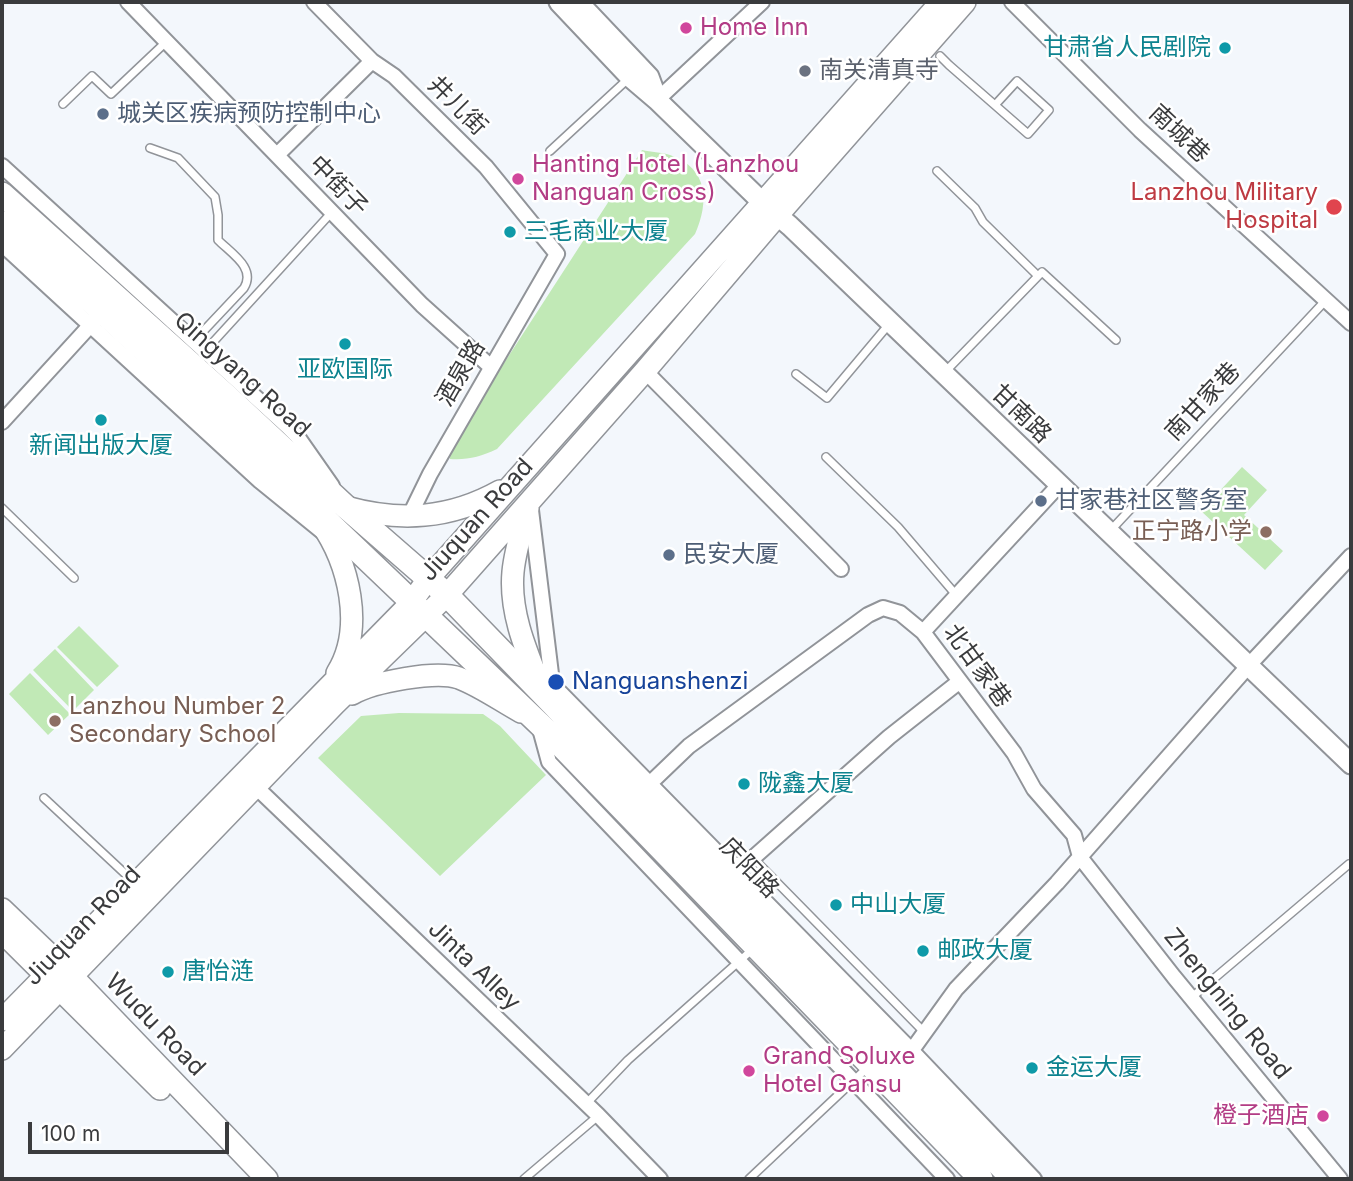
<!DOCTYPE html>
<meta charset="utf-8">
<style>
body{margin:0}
#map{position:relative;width:1353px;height:1181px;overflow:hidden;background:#f3f7fc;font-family:Inter,sans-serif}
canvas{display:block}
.frame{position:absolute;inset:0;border:4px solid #3a3b3d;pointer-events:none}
.scale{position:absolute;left:28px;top:1122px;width:201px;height:32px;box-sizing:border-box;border:4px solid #3a3b3d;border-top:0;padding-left:9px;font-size:21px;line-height:24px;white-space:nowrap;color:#3a3b3d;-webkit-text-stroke:5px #fff;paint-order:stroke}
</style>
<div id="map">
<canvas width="1353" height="1181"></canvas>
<div class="frame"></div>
<div class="scale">100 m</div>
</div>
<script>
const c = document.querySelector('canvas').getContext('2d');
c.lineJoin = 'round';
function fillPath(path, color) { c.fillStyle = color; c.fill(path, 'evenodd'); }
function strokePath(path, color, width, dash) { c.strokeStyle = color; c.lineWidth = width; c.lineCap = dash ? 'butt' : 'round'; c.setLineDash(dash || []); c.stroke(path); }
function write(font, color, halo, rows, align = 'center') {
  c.font = font + ' Inter,"Noto Sans SC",sans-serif'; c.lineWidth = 5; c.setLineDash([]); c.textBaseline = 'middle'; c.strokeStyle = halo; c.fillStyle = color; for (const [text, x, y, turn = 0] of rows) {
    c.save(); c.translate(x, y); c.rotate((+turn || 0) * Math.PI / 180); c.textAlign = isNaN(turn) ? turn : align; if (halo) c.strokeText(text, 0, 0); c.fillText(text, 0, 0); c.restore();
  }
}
fillPath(new Path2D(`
 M642,150C651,152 661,152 670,155C709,168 709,203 695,234L497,449C480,457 468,460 450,459L449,448Z
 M1242,467L1267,490L1244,515L1283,551L1265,570L1201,511Z
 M79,626L119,666L97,687L57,647Z
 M55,649L94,690L73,711L33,670Z
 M30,673L70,714L48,735L9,694Z
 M399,713L483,714L500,726L546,775L440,876L318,758L361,716Z`), '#c1e9b6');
const service = new Path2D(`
 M940,56L949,65L1028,134L1049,110L1017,81L995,105
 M63,104L92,76L111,94L166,42
 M150,148L178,158L215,197L218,215V240C232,254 256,268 244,288L194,341
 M550,151L629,78
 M937,171L975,208L983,222L1038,276
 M205,351L332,212
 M944,373L1042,272L1116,340
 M796,374L827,398L890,323
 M826,457L898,527L957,596
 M2,508L74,578
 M1110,531L1326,300
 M44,798L135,883
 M729,863L753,858L924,1032
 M1191,998L1349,864
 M586,1104L628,1060L754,948
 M524,1179L598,1116
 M749,1179L868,1067`);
const minor = new Path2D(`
 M128,2L422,305L491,367
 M314,2L372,61L394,76L486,167L557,254L430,474L409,517
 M1012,2L1140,130L1351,323
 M657,100L762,2
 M277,155L372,61
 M2,166L287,426L297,436L332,486
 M2,244L260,481L324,533
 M645,371L841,569
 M2,422L97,318
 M531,510L552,682
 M923,632L1059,485
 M537,669L911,1050L1034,1179
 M540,729L549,762L947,1179
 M255,786L598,1115L660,1179
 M640,793L689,746L868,615L883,608L900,613L923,632L1014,753L1034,789L1074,835L1080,857L1174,977L1340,1179
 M753,858L889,737L960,681
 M907,1057L956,989L1057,883L1250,664L1351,556`);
const tertiary = new Path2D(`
 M559,2L630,77L657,100L763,203L790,226L1351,764
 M578,2L649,77L656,96`);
const secondary = new Path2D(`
 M346,507C400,522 450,519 500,491
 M528,508C522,529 515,550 513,572C509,614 528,655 543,693
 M320,522C349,563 365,628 337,673
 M352,694C373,682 436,670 459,678C480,686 501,701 521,712
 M2,909L72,976L267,1179
 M2,932L160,1089
 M2,1020L411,603L428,579L941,2
 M2,1049L335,704L447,595L645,371L777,216L965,2`);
const primary = new Path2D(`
 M2,194L229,398L346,507L447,595L1013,1179
 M2,223L104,313L303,498L549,733L981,1179`);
strokePath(service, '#919499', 10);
strokePath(minor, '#919499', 18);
strokePath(tertiary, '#919499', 23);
strokePath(secondary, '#919499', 24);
strokePath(primary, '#919499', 26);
strokePath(service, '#fff', 7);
strokePath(minor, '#fff', 14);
strokePath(tertiary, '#fff', 19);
strokePath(secondary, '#fff', 21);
strokePath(primary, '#fff', 23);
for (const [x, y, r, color] of [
 [686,28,7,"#d1479c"],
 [1225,48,7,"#0f9aa8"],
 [805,71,7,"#6b7280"],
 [103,114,7,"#5c6f8a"],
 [518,179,7,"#d1479c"],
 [1334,207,9,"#e0444e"],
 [510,232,7,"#0f9aa8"],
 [345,344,7,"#0f9aa8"],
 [101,420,7,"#0f9aa8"],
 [1041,501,7,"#5c6f8a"],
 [1266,532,7,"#8d6e63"],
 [669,555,7,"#5c6f8a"],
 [556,682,9,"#1a4fb4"],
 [55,721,7,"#8d6e63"],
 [744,784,7,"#0f9aa8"],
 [836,905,7,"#0f9aa8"],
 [923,951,7,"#0f9aa8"],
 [168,972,7,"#0f9aa8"],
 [1032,1068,7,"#0f9aa8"],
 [749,1071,7,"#d1479c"],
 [1323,1116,7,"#d1479c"]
]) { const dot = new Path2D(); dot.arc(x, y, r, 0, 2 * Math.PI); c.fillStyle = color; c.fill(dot); strokePath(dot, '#fff', 2.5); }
write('24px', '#b23c85', '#fff', [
 ["Home Inn",700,28],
 ["Hanting Hotel (Lanzhou",532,165],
 ["Nanguan Cross)",532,193],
 ["Grand Soluxe",763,1057],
 ["Hotel Gansu",763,1085],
 ["橙子酒店",1309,1116,"right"]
], 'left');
write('24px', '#0d838f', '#fff', [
 ["甘肃省人民剧院",1211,48,"right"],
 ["三毛商业大厦",524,232],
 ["亚欧国际",345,370,"center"],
 ["新闻出版大厦",101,446,"center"],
 ["陇鑫大厦",758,784],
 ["中山大厦",850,905],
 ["邮政大厦",937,951],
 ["唐怡涟",182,972],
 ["金运大厦",1046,1068]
], 'left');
write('24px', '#5b616d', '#fff', [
 ["南关清真寺",819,71]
], 'left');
write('24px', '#3a3b3d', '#fff', [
 ["井儿街",457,106,45],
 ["南城巷",1179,134,43],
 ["中街子",338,186,46],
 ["酒泉路",461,373,-60],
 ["Qingyang Road",242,375,42],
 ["南甘家巷",1203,402,-47],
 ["甘南路",1021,414,44],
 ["Jiuquan Road",477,520,-48],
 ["北甘家巷",977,666,54],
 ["庆阳路",749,868,46],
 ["Jiuquan Road",83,926,-46],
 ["Jinta Alley",474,966,44],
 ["Zhengning Road",1227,1004,51],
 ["Wudu Road",155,1025,46]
]);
write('24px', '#4e5e75', '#fff', [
 ["城关区疾病预防控制中心",117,114],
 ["甘家巷社区警务室",1055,501],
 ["民安大厦",683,555]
], 'left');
write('24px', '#be3a42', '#fff', [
 ["Lanzhou Military",1318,193],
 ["Hospital",1318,221]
], 'right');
write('24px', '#785e54', '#fff', [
 ["正宁路小学",1252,532],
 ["Lanzhou Number 2",69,707,"left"],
 ["Secondary School",69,735,"left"]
], 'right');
write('24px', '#164399', '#fff', [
 ["Nanguanshenzi",572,682]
], 'left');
</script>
